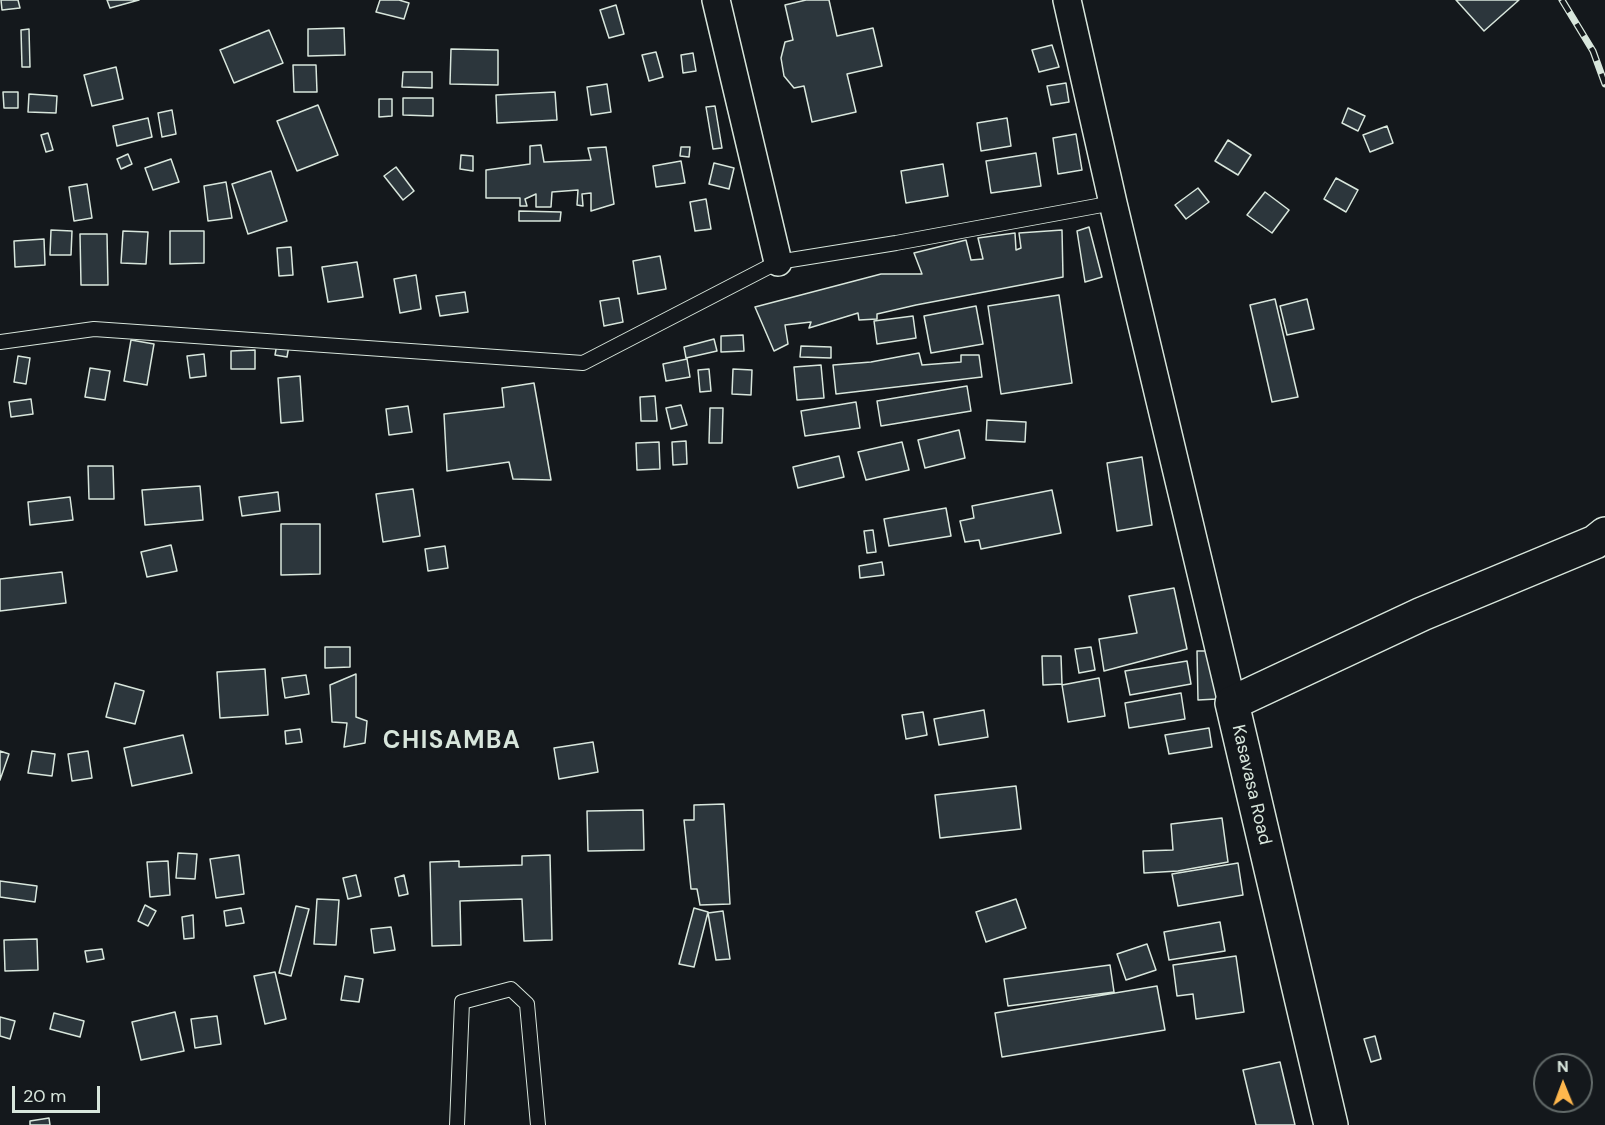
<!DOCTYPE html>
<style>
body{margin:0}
#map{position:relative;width:1605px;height:1125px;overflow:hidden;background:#14181c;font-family:"DM Sans",sans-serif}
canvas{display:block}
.north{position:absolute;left:1533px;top:1053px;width:60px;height:60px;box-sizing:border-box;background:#14181c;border:2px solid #626a69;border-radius:50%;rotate:359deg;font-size:16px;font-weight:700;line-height:24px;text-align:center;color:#d8e6dc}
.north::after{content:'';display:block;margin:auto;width:21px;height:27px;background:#ffb74d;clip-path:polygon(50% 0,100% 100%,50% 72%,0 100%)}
.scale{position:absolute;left:12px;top:1086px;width:88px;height:27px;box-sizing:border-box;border:3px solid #d8e6dc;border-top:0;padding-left:8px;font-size:18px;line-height:21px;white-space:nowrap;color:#d8e6dc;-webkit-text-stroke:4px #14181c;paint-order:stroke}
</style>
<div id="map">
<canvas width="1605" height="1125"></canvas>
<div class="north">N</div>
<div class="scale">20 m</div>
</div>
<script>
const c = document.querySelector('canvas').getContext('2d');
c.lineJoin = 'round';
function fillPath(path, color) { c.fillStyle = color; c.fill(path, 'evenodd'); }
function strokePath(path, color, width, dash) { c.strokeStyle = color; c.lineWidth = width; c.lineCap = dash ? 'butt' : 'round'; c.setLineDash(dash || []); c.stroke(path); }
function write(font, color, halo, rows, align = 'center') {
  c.font = font + ' "DM Sans",sans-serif'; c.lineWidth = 4.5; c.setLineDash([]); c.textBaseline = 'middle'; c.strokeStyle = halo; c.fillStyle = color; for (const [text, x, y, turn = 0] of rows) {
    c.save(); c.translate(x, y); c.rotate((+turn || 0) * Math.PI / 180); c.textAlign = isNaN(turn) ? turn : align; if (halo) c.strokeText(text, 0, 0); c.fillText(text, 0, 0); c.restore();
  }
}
const building = new Path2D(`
 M1,0H18L20,8L2,10Z
 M107,0H139L110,8Z
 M380,0H399L409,3L404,19L376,12Z
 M806,0H829L837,36L873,28L882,66L847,74L856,112L812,122L804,86L794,88L784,76L781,58L785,42L793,40L785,5Z
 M1456,0H1519L1484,31Z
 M616,5L624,34L609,38L600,10Z
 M344,28L345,55L308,56V29Z
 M29,29L30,67H22L21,30Z
 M269,30L283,63L234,83L220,50Z
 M1052,45L1059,67L1039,72L1032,50Z
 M451,49L498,50V85L450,84Z
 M656,52L663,77L649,81L642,55Z
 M693,53L696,71L683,73L681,55Z
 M293,65H316L317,92H294Z
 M116,67L123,99L92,106L84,75Z
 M403,72H432V88L402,87Z
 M1066,83L1069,102L1051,105L1047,86Z
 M607,84L611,112L591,115L587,87Z
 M3,92H18V108H4Z
 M555,92L557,120L497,123L496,95Z
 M29,94L57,96L56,113L28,112Z
 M403,98H433V116L403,115Z
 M379,99H392V116L379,117Z
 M318,105L338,155L297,171L277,121Z
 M715,106L722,148L713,149L706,107Z
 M1348,108L1365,116L1358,131L1342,123Z
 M172,110L176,134L162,137L158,113Z
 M148,118L152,137L117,146L113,126Z
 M1007,118L1011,146L981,151L977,123Z
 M1387,126L1393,143L1370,152L1363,135Z
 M48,133L53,150L46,152L41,135Z
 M1076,134L1082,170L1058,174L1053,138Z
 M1228,140L1251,155L1238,175L1215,161Z
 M541,145L544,162L591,160L588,148L606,147L614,204L591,211V193L582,194L583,206L577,205L578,190L552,192L551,207H536V194L525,199L527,206H520V198H486V170L530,164V146Z
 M681,147H690L689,157L680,156Z
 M1036,153L1041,186L991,193L986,161Z
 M128,154L132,164L121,169L117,159Z
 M461,155L473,156V171L460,169Z
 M171,159L179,182L153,190L145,168Z
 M681,161L685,183L656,187L653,166Z
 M714,163L734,168L729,189L709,184Z
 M943,164L948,196L906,203L901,171Z
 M396,167L414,191L403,200L384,176Z
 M271,171L287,221L248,234L232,184Z
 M1336,178L1358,190L1346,212L1324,199Z
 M226,182L232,218L208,221L204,186Z
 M87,184L92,218L74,221L69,187Z
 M1198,188L1209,202L1186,219L1175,205Z
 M1265,192L1289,210L1272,233L1247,215Z
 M706,199L711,229L695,231L690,202Z
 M519,211L561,212L560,221H519Z
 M1089,227L1102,277L1085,282L1077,231Z
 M51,230L72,231L71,255H50Z
 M1062,230L1063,277L916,305L877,314V319L859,320L858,313L809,328L811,322L785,325L788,344L774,351L755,307L881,274H922L914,253L966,240L971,260L983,259L978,238L1015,233L1016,250L1021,248L1019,233Z
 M123,231L148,232L146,264L121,263Z
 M170,231H204V263L170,264Z
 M80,234H107L108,285H81Z
 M44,239L45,265L15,267L14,241Z
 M291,247L293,275L279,276L277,248Z
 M660,256L666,289L638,294L633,261Z
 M357,262L363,297L328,302L322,267Z
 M416,275L421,309L400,313L394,279Z
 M465,292L468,312L440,316L436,296Z
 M1059,295L1072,383L1001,394L988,306Z
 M619,298L623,322L604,326L600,301Z
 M1275,299L1298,397L1272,402L1250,305Z
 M1307,299L1314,329L1287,335L1280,306Z
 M976,306L983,344L931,353L924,316Z
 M913,316L916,338L877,344L874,321Z
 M743,335L744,351L721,352V336Z
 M278,338L290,340L287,357L275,355Z
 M714,339L717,351L686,358L684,347Z
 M131,340L154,344L147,385L124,381Z
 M801,346L831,347V358L800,357Z
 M255,350V369H231V351Z
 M919,353L922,365L961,362V355H979L982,377L836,394L833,365L871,362Z
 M204,354L206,376L190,378L187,356Z
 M18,356L30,358L26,384L14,382Z
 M687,359L690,377L666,381L663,364Z
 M821,365L824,398L797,400L794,367Z
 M90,368L110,371L105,400L85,397Z
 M709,369L711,391L700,392L698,370Z
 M733,369L752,370L751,395L732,394Z
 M300,376L303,421L281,423L278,378Z
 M534,383L551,480L513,479L509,462L447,471L444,414L504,407L502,388Z
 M967,386L971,411L881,426L877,401Z
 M655,396L657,421H641L640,397Z
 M31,399L33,414L11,417L9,402Z
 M856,402L860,428L805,436L801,411Z
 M681,405L687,425L671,429L666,408Z
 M408,406L412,432L389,435L386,409Z
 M710,408H723L722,443H709Z
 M987,420L1026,422L1025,442L986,440Z
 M959,430L965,458L925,468L918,440Z
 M686,441L687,464L673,465L672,442Z
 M659,442L660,469L637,470L636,443Z
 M902,442L909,470L866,480L858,452Z
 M839,456L844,477L798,488L793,467Z
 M1142,457L1152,525L1117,531L1107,463Z
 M88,466H113L114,499H89Z
 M200,486L203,520L145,525L142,490Z
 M413,489L420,536L383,542L376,494Z
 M1052,490L1061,533L981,549L979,540L965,542L960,521L974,518L972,506Z
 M278,492L280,511L242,516L239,497Z
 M70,497L73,520L30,525L28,502Z
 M946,508L951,536L889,546L884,519Z
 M281,524H320V574L281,575Z
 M873,530L876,552L867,553L864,531Z
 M171,545L177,571L147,577L141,552Z
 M445,546L448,568L428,571L425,549Z
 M882,562L884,575L860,578L859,566Z
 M62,572L66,603L0,611V579Z
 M1174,588L1187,649L1104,671L1099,639L1137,633L1129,596Z
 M325,647H350V667L325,668Z
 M1091,647L1095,670L1079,673L1075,649Z
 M1197,651H1216L1217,699L1198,700Z
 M1042,656H1061L1062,684L1043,685Z
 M1187,661L1191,684L1130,695L1125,671Z
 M265,669L268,715L220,718L217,672Z
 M356,674V717L367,721L365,743L344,747L347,723L332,722L330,685Z
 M306,675L309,694L285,698L282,678Z
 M1099,678L1105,716L1068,722L1062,685Z
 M115,683L144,691L135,724L106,717Z
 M1181,693L1185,719L1129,728L1125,703Z
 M984,710L988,737L939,745L934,719Z
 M923,712L927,735L906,739L902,715Z
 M1209,728L1212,747L1169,754L1165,735Z
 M300,729L302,742L286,744L285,731Z
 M183,735L192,773L132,786L124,748Z
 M593,742L598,772L559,779L554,748Z
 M0,751L9,754L0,780Z
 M32,751L55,754L52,776L28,773Z
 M88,751L92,778L72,781L68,754Z
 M1016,786L1021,829L940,838L935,795Z
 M724,804L730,904L700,905L697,889H691L684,820H694V805Z
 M643,810L644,850L588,851L587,811Z
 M1222,818L1228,862L1178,871L1144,873L1143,851L1173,850L1171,824Z
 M178,853L197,854L195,879L176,878Z
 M239,855L244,894L216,898L210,859Z
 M550,855L552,940L524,941L522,899L460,901L461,945L432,946L430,862L459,861V867L522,865V856Z
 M168,861L170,895L150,897L147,862Z
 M1238,863L1243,895L1178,906L1172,874Z
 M356,875L361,896L348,899L343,878Z
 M404,875L408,894L399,896L395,878Z
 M0,881L37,886L35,902L0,897Z
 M317,899L339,900L336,945L314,944Z
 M1016,899L1026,928L986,942L976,912Z
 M145,905L156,911L148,926L138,921Z
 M296,906L309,909L291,976L279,973Z
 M241,908L244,923L226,926L224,911Z
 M694,908L708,912L694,967L679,964Z
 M723,911L730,959L716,960L708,913Z
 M193,915L194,938L184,939L182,917Z
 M1220,922L1225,951L1169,960L1164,932Z
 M391,927L395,950L374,953L371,929Z
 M37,939L38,970L5,971L4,940Z
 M1147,944L1156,970L1126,980L1117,954Z
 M102,949L104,959L87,962L85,951Z
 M1236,956L1244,1012L1196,1019L1193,994L1177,996L1173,965Z
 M1110,965L1114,992L1008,1006L1004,979Z
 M275,972L286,1019L265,1024L254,976Z
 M345,976L363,979L359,1002L341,1000Z
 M1157,986L1165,1030L1002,1057L995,1013Z
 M175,1012L184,1051L141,1060L132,1022Z
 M54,1013L84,1021L80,1037L50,1029Z
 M217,1016L221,1044L195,1048L191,1019Z
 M0,1017L15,1021L10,1039L0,1036Z
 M1375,1036L1381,1059L1371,1062L1364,1039Z
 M1280,1062L1295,1125H1256L1243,1070Z
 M49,1118L50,1125H30V1121Z`);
fillPath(building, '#2c363c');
strokePath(building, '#d8e6dc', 1.5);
const lane = new Path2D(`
 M0,342L94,329L583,363L778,262L896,243L1113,203
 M457,1125L462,1002L511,989L527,1004L538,1125`);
const street = new Path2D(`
 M716,0L778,262
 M1067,0L1113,203L1232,703`);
const secondary = new Path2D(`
 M1331,1125L1232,703L1422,614L1595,542L1605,534`);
strokePath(lane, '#d8e6dc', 16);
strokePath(street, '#d8e6dc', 30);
strokePath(secondary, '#d8e6dc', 36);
strokePath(lane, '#14181c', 14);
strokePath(street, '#14181c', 27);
strokePath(secondary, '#14181c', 33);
const rail = new Path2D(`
 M1562,0L1593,51L1605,84`);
strokePath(rail, '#d8e6dc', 7);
strokePath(rail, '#14181c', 4.5, [14]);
write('18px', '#d8e6dc', '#14181c', [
 ["Kasavasa Road",1251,785,77]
]);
c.letterSpacing = '1.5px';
write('bold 24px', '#d8e6dc', '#14181c', [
 ["CHISAMBA",452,742]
]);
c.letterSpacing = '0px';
</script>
